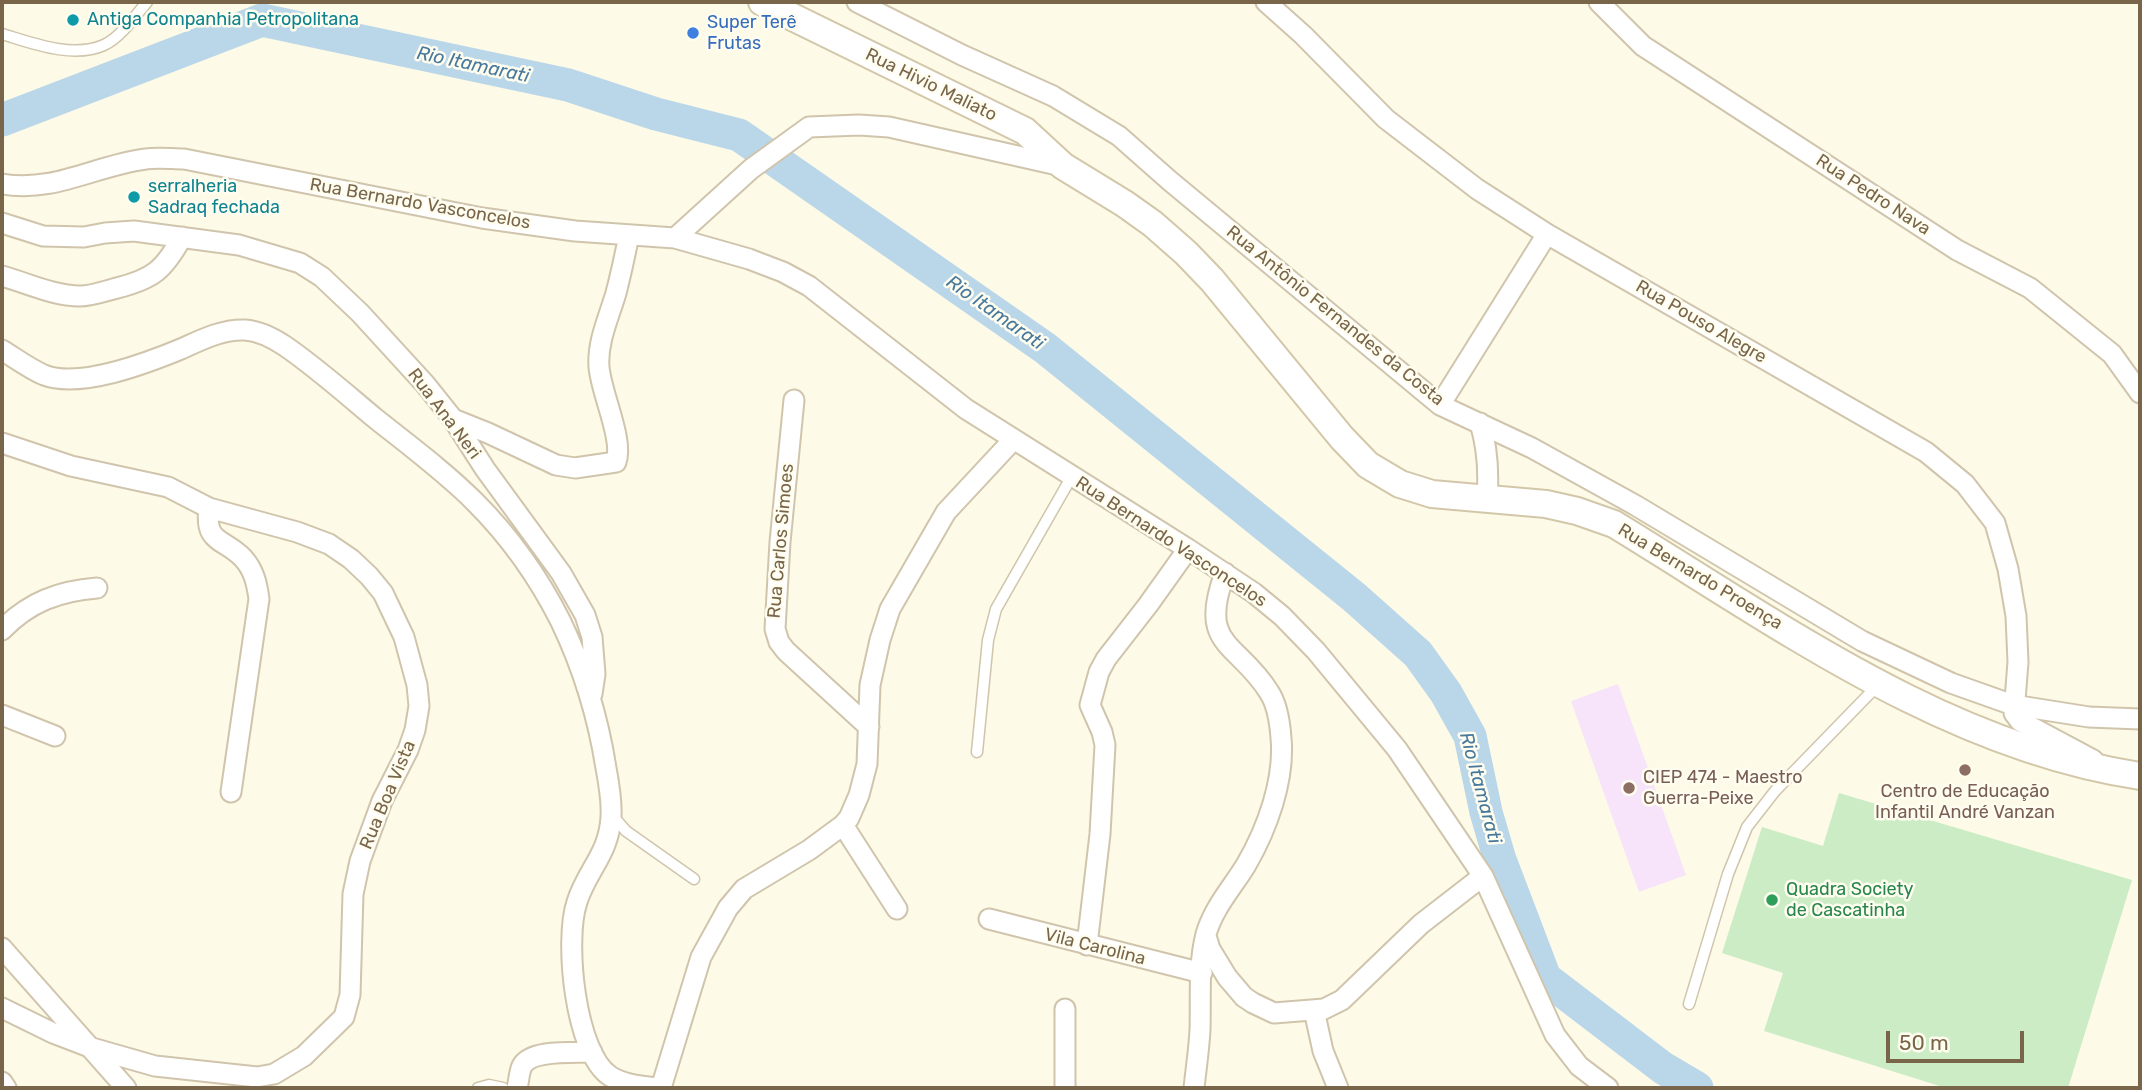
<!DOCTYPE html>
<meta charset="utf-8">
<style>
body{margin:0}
#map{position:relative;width:2142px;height:1090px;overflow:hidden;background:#fdfae7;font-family:Rubik,sans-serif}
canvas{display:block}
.frame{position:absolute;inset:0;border:4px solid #79664a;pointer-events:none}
.scale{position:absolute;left:1886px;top:1031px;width:138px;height:32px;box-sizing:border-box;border:4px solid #79664a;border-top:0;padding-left:9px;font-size:21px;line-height:24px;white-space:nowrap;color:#79664a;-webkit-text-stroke:5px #fffdef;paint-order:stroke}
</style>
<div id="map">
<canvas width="2142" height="1090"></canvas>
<div class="frame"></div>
<div class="scale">50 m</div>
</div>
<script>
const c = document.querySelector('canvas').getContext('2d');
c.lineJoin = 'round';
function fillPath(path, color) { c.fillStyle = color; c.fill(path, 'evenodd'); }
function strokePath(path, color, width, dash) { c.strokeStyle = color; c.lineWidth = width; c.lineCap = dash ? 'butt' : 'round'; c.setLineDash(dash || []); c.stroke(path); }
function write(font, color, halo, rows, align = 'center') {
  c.font = font + ' Rubik,sans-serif'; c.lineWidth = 5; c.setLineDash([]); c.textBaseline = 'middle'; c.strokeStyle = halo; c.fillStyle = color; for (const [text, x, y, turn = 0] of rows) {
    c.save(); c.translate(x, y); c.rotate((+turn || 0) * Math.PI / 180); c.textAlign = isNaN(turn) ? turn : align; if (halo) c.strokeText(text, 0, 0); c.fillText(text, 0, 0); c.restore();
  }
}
fillPath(new Path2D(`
 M1618,684L1686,875L1639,892L1571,701Z`), '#f8e4fa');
fillPath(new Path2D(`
 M1839,793L2132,880L2068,1088H1946L1764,1031L1783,973L1722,953L1762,827L1823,846Z`), '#cbecc4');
strokePath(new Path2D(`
 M2,120L262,20L568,85L656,114L739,135L1045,348L1354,597L1418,654L1446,693L1470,736L1486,812L1500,860L1545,978L1663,1068L1697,1088`), '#bad6e9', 33);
const lane = new Path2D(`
 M2,34C32,43 73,59 104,45C121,37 135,16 147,2
 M977,752L988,640L996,609L1072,476
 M612,815L626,831L694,879
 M1689,1004L1728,874L1747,827L1775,791L1879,684
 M478,1088L489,1085L503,1088`);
const street = new Path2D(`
 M857,2L962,55L1053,96L1119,136L1170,181L1440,405L1532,448L1635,505L1862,641L1951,683L2013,705L2089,717L2140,719
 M1266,2L1303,35L1386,119L1477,189L1547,234L1926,452L1965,484L1995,523L2008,569L2016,616L2018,662L2014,713L2020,721L2093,760
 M1599,2L1643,46L1957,250L2030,288L2112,354L2140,393
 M2,184C55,193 96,165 146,159C158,157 172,159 184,159L482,218L575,231L675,238L749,259L783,272L809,286L966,409L1188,549L1254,593L1282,616L1316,651L1397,749L1483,876L1555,1035L1579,1066L1608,1088
 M2,223L43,236L84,237L105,233L134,231L239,245L300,263L322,277L360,313L425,384L453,419L485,469L561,573L585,615L592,637L595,674L592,694
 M675,238L751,169L809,127L859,125L889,127L1062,166
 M2,276C27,283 54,296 80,296C92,296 105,291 117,288C153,279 164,270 182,237
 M2,350C15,358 30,369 44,375C80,389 147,363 181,349C201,340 222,329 245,330C259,331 273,338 285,346C317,368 346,394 376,419C410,446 445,472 475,502C509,536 539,578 561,622C583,668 598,717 606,768C609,784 612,801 611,817C609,854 587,870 577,902C564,940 575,1053 610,1076C624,1085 642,1086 657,1088
 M794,400L780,542L775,629L779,642L786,651L869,727
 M1440,405L1547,234
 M453,419L488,433L556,465L575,468L616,462C624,440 601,393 599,367C597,342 609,317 616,293C621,274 625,255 629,235
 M1480,423C1488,449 1489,472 1487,499
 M2,443L71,466L168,487L209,508L297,532L329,544L351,559L369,576L383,593L404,637L417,685L419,706L415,730L408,750L382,801L360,861L353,894L350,995L344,1017L304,1056L274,1074L257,1077L155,1066L92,1048L53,1033L2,1008
 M209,508C204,544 224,538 243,558C254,570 257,584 259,599L231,792
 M2,630C29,602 59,591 97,588
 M2,715L55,736
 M843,825L897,909
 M989,919L1202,973
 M1206,936L1210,949L1227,977L1244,997L1253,1003L1274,1013L1324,1009L1342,1000L1421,924L1483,876
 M1087,945L1100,834L1105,745L1102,732L1090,705L1099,672L1106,659L1148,605L1188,549
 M2,948L126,1088
 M1065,1009V1088
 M1314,1010L1323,1051L1338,1088
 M2,1082L6,1088
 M517,1088C519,1081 519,1072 522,1066C531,1049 575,1053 592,1052
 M661,1088L701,957L728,908L744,889L809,850L843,825L849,818L859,795L867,764L870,685L880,640L890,609L946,512L1013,440
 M1194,1088C1196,1069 1199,1049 1200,1030C1201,999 1198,965 1206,934C1214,907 1232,888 1246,865C1267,829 1285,780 1281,738C1280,724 1277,704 1269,692C1238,642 1197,647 1225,573`);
const secondary = new Path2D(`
 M762,2L1025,131L1063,166L1125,204L1153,224L1186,253L1212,280L1342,438L1368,465L1400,484L1432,494L1546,504L1577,511L1614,524C1778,624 1946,747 2140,776`);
strokePath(lane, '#d0c5ac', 13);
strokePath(street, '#d0c5ac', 23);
strokePath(secondary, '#d3c7a9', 30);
strokePath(lane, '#fff', 10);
strokePath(street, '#fff', 19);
strokePath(secondary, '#fff', 26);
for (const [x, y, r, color] of [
 [73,20,7,"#0f9aa8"],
 [693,33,7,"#3f7fe0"],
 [134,197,7,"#0f9aa8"],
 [1965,770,7,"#8d6e63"],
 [1629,788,7,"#8d6e63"],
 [1772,900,7,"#2e9e5b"]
]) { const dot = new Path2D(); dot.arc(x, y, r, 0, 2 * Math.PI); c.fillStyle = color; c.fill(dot); strokePath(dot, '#fffdef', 2.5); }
write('18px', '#0d838f', '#fffdef', [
 ["Antiga Companhia Petropolitana",87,20],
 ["serralheria",148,187],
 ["Sadraq fechada",148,208]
], 'left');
write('18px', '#366cbe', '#fffdef', [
 ["Super Terê",707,23],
 ["Frutas",707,44]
], 'left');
write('18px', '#79664a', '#fffdef', [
 ["Rua Hivio Maliato",931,85,26],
 ["Rua Pedro Nava",1873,195,33],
 ["Rua Bernardo Vasconcelos",420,204,10],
 ["Rua Antônio Fernandes da Costa",1335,316,39],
 ["Rua Pouso Alegre",1701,322,30],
 ["Rua Ana Neri",444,414,53],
 ["Rua Carlos Simoes",781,541,-85],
 ["Rua Bernardo Vasconcelos",1171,542,33],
 ["Rua Bernardo Proença",1700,577,31],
 ["Rua Boa Vista",388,795,-67],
 ["Vila Carolina",1095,947,14]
]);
write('18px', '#785e54', '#fffdef', [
 ["CIEP 474 - Maestro",1643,778],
 ["Guerra-Peixe",1643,799],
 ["Centro de Educação",1965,792,"center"],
 ["Infantil André Vanzan",1965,813,"center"]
], 'left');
write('18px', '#27864d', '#fffdef', [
 ["Quadra Society",1786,890],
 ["de Cascatinha",1786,911]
], 'left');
write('italic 19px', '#47799d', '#fffdef', [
 ["Rio Itamarati",473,65,12],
 ["Rio Itamarati",995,313,35],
 ["Rio Itamarati",1480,788,75]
]);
</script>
